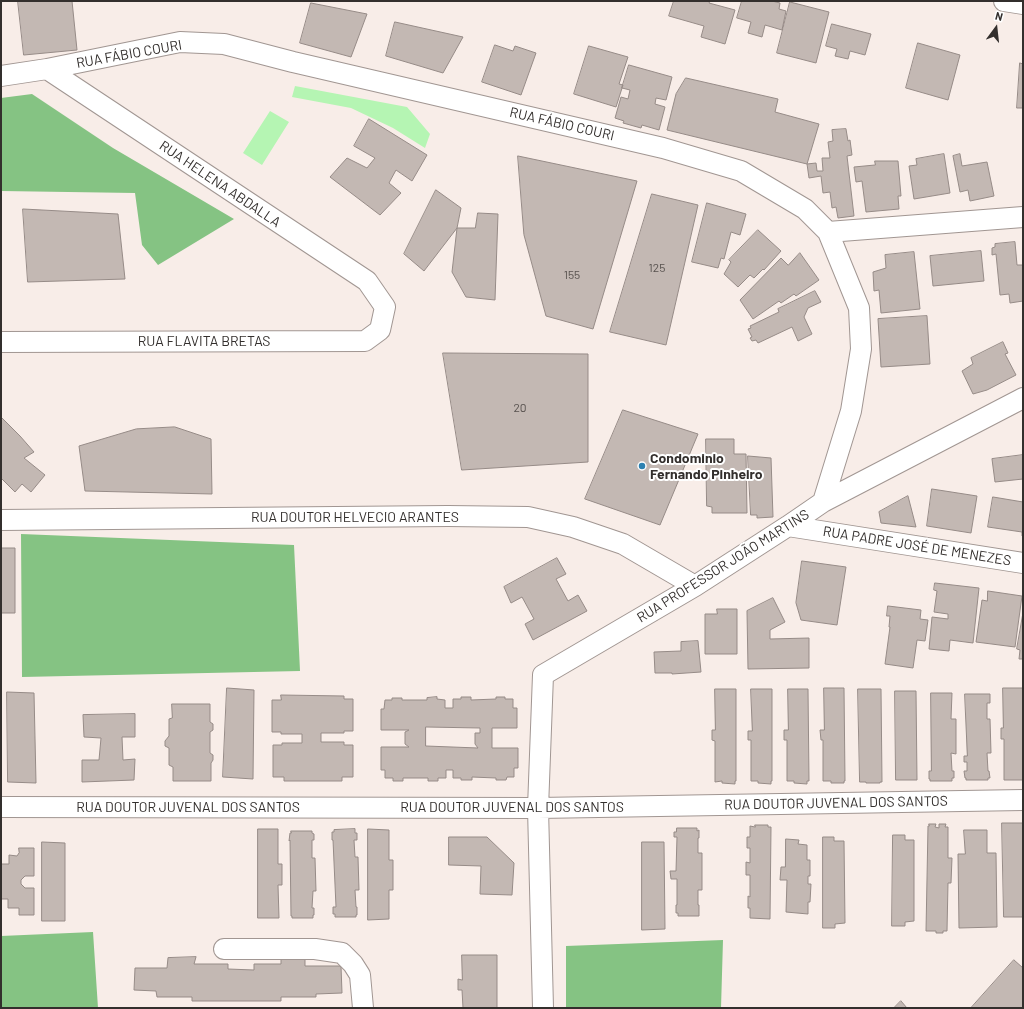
<!DOCTYPE html>
<meta charset="utf-8">
<style>
body{margin:0}
#map{position:relative;width:1024px;height:1009px;overflow:hidden;background:#f8ede8;font-family:Barlow,sans-serif}
canvas{display:block}
.frame{position:absolute;inset:0;border:2px solid #332f2d;pointer-events:none}
.north{position:absolute;left:976px;top:8px;width:40px;height:40px;-webkit-text-stroke:3px #fff;paint-order:stroke;rotate:15deg;font-size:11px;font-weight:700;line-height:16px;text-align:center;color:#332f2d}
.north::after{content:'';display:block;margin:auto;width:14px;height:18px;background:#332f2d;clip-path:polygon(50% 0,100% 100%,50% 72%,0 100%)}
</style>
<div id="map">
<canvas width="1024" height="1009"></canvas>
<div class="frame"></div>
<div class="north">N</div>
</div>
<script>
const c = document.querySelector('canvas').getContext('2d');
c.lineJoin = 'round';
function fillPath(path, color) { c.fillStyle = color; c.fill(path, 'evenodd'); }
function strokePath(path, color, width, dash) { c.strokeStyle = color; c.lineWidth = width; c.lineCap = dash ? 'butt' : 'round'; c.setLineDash(dash || []); c.stroke(path); }
function write(font, color, halo, rows, align = 'center') {
  c.font = font + ' Barlow,sans-serif'; c.lineWidth = 4; c.setLineDash([]); c.textBaseline = 'middle'; c.strokeStyle = halo; c.fillStyle = color; for (const [text, x, y, turn = 0] of rows) {
    c.save(); c.translate(x, y); c.rotate((+turn || 0) * Math.PI / 180); c.textAlign = isNaN(turn) ? turn : align; if (halo) c.strokeText(text, 0, 0); c.fillText(text, 0, 0); c.restore();
  }
}
fillPath(new Path2D(`
 M295,86L407,107L430,134L425,148L393,128L351,108L292,97Z
 M270,111L289,122L262,165L243,153Z`), '#b5f5b3');
fillPath(new Path2D(`
 M32,94L113,148L234,219L158,265L142,245L135,193L1,191V98Z
 M21,534L294,545L300,671L22,677Z
 M93,932L98,1008H1V936Z
 M723,940L721,1008H566V946Z`), '#85c383');
const building = new Path2D(`
 M18,1H72L77,50L24,55Z
 M674,1H710L709,3L735,10L725,44L701,37L704,26L669,16Z
 M742,1H772L780,3L779,9L786,11L782,30L765,25L762,37L748,33L751,22L737,18Z
 M790,2L829,12L816,63L777,53Z
 M311,3L367,14L351,57L300,43Z
 M395,22L463,37L443,73L386,56Z
 M832,24L871,34L865,55L850,51L848,59L835,56L837,49L826,46Z
 M918,43L960,55L948,100L906,88Z
 M495,45L513,51L515,46L536,53L521,95L482,82Z
 M589,46L628,57L619,84L623,85L616,107L574,94Z
 M1020,63L1023,64V108H1017Z
 M629,65L672,77L666,100L656,98L655,104L665,107L659,130L642,125L641,128L623,123L624,121L615,118L621,97L628,99L630,90L622,88Z
 M686,78L778,99L775,112L819,124L807,164L667,130L676,94Z
 M369,119L427,155L412,181L396,170L389,183L401,193L380,215L330,177L347,158L367,168L375,158L354,146Z
 M846,129L848,141L850,140L852,155L847,156L854,216L838,218L836,207L832,208L830,192L823,193L821,176L809,178L807,164L816,163L817,171H823L822,158H830L828,142L833,141L832,130Z
 M944,154L950,193L914,199L909,166L917,165L916,159Z
 M960,154L962,166L987,162L994,196L970,201L968,190L960,192L953,156Z
 M518,156L637,181L593,329L546,316L524,235Z
 M875,161H898L901,196H898L899,209L866,212L862,181L856,182L854,167L875,165Z
 M436,190L461,208L457,228L424,271L404,254Z
 M652,194L698,205L666,345L610,332Z
 M707,203L746,214L740,235L731,232L724,259L721,258L718,268L692,262Z
 M23,209L118,214L125,279L28,282Z
 M478,213L498,214L495,300L466,297L452,272L457,228H475Z
 M758,230L781,251L764,270L763,269L754,278L750,275L738,287L724,274L731,262L729,260Z
 M1015,242L1017,265H1023V301L1010,303L1009,294L1000,295L996,254L992,255V248L995,247V244Z
 M981,251L984,281L933,286L930,256Z
 M914,252L920,309L881,313L879,290L874,291L873,272L886,268L885,255Z
 M800,253L819,280L796,296L794,294L781,303L779,301L753,319L740,300L781,258L788,265Z
 M815,291L821,302L808,308L804,317L812,334L798,341L792,327L758,343L756,340L752,341L750,338L752,337L748,329L751,328L750,326L779,312L778,309Z
 M927,316L930,364L881,367L878,319Z
 M1003,342L1008,353L1005,354L1016,375L987,390L973,394L962,371L973,364L971,358Z
 M443,353L588,354V462L462,470Z
 M623,410L698,434L660,525L585,499Z
 M1,417L20,436L34,452L24,458L45,475L31,492L22,484L15,492L1,478Z
 M175,427L211,439L212,494L85,491L79,446L136,429Z
 M706,439H734V454H746L747,513H712V507L707,506Z
 M1023,455V479L995,482L992,459Z
 M748,456L771,458L773,517L757,518V515H751Z
 M932,489L977,496L971,533L927,526Z
 M908,496L916,527L881,523L879,512Z
 M993,497L1023,502V536H1022V532L988,527Z
 M1,548H15V613H1Z
 M557,558L566,574L556,579L568,601L578,595L587,611L533,640L525,624L534,619L522,597L511,603L504,587Z
 M802,561L846,567L837,625L801,620L796,603Z
 M935,583L979,588L973,643L950,640L949,651L929,649L932,617L948,619V614L934,612L937,591L934,590Z
 M988,591L1022,596L1015,647L976,642L982,600L987,601Z
 M773,598L785,622L770,630V639L809,638V668L748,669L747,611Z
 M888,606L921,610L920,619L928,620L925,641L917,640L913,668L885,664L890,627H889L890,616H887Z
 M717,609H737V654H705V614H717Z
 M1023,613V659H1019L1020,650L1017,649Z
 M698,641L701,672L672,674V673H655L654,652L681,651V642Z
 M227,688L254,690L253,779L223,777Z
 M824,688H844L845,781H844V783H831V781H823V740H821L820,730H824Z
 M1003,688H1023V780H1004V739H1001V728H1003Z
 M715,689H736V781H735V784L722,783V781L715,782V741L712,740V730H715Z
 M751,689H772V781H771V784L758,783V781H751V740H748V731H752Z
 M788,689H808L809,781H807V784L794,783V781H787V740H784V730H788Z
 M858,689H881L882,782H880V783H866V782H860Z
 M895,691H916L917,780H896Z
 M7,692L34,693L36,783L8,782Z
 M931,693H952L951,719H956V754L951,753L952,771H954V778H952V781H930V779H929V771H931Z
 M965,694H990V703H987V719H990L991,753H987L988,771H989L990,778H988V780H966V778H965L964,771H967V762H964V756H967Z
 M281,695L344,696V699H353V731H344V733H321V742H344V745H353V777H342V781H284V777H273V745H282V743H302V734H281V732H272V700H281Z
 M437,697V699L445,700V708H453V699H461V697H471V700L496,699V697H505V699H513V708H517V728H492V748H518V768H514V777H507L506,780H496V778L472,777V780H461V778H453V770H446V778H438V781H428V778H403V781H393V778H385V770H381V747H409L405,744V732L409,730H381V709H384L385,700H392V698H402V700H427V698ZM426,727L480,728V733H475V744L478,748L426,746Z
 M172,704H210V722L213,724V730L210,732V753L213,755V760L211,763V781H173V767L169,765V748L165,746V741L169,736V719L172,718Z
 M135,714V737H122L123,760L135,759L134,780L82,782V760H99L101,738L84,737L83,715Z
 M1002,823H1023V917H1004Z
 M929,824H936L935,827L939,828V824H946L945,827H948V858H952L951,883H948L947,931H943V933H936V931H926L928,826H929Z
 M755,825H768V827H771L770,919L750,918V908H748V896L750,897V875H746V862L750,863V848H747V837H750V826L755,827Z
 M677,828H697V831L699,830V838H698V853H702V890H698V905H699V916H678V913H676V905H677V879H671L670,871H676L677,837H674V832H676Z
 M258,829H278V864H282V885H278L279,918H258Z
 M355,829V833H357V840H354L355,857H358L359,890H355L356,907H357V915H356V917H335V914H333V907H336L333,840H332V832H334V830Z
 M368,829L389,830V860H393V890H389V919L368,920Z
 M964,830H987V853H996L997,927L959,928L958,854H965Z
 M291,831H312V833L314,834V840H312V858H315L316,891H313L312,908H314V915H313V918H292V916H291L290,840L289,841L290,833H291Z
 M893,835H905V840H914V921L905,922V926H892Z
 M449,837H487L514,863L512,895L480,894L481,866L449,865Z
 M823,837H834V841H844L845,923L835,924V928H823Z
 M786,839L799,840L798,844L807,845V860H810V876H808V884H811L810,902H808V914L786,912L787,880H780L781,867H785Z
 M42,842L65,843V921H42Z
 M642,842H664L665,929L642,930Z
 M19,848H34V876H25L21,880V884L25,888H34V915H19V908H8V899H1V864H9V855L17,856L19,853Z
 M462,955H497V1008H463L462,990H458V979L462,980Z
 M196,957L194,964H228V969L254,970V964H281V957H305V966H341L342,993L316,994V997H281V1001H192V997H157L156,991L134,990L135,968H167L168,958Z
 M1014,960L1023,968V1008H971Z
 M901,1001L907,1008H894Z`);
fillPath(building, '#c3b8b3');
strokePath(building, '#968b87', 1);
const minor = new Path2D(`
 M1004,1L1023,4
 M1,76L47,69L180,42L224,44L293,62L663,148L741,171L805,209L828,232L859,308L861,349L851,411L823,502
 M828,232L1023,217
 M1,342L365,341L380,330L385,307L367,281L47,69
 M1,520L448,516L528,517L573,527L623,544L695,586
 M788,526L1023,563
 M1,807L538,808L1023,800
 M224,949H315L342,953L353,964L360,975L363,1008
 M543,1008L538,808L543,675L695,586L788,526L823,502L1023,398`);
strokePath(minor, '#a19692', 22);
strokePath(minor, '#fff', 20);
for (const [x, y, r, color] of [
 [642,466,4,"#2d81b1"]
]) { const dot = new Path2D(); dot.arc(x, y, r, 0, 2 * Math.PI); c.fillStyle = color; c.fill(dot); strokePath(dot, '#fff', 1.5); }
write('12px', '#57514e', null, [
 ["125",657,268],
 ["155",572,275],
 ["20",520,408]
]);
write('14px', '#332f2d', '#fff', [
 ["RUA FÁBIO COURI",129,54,-10],
 ["RUA FÁBIO COURI",562,124,13],
 ["RUA HELENA ABDALLA",220,184,34],
 ["RUA FLAVITA BRETAS",204,341],
 ["RUA DOUTOR HELVECIO ARANTES",355,517],
 ["RUA PADRE JOSÉ DE MENEZES",917,546,9],
 ["RUA PROFESSOR JOÃO MARTINS",723,566,-32],
 ["RUA DOUTOR JUVENAL DOS SANTOS",836,803,-1],
 ["RUA DOUTOR JUVENAL DOS SANTOS",188,807],
 ["RUA DOUTOR JUVENAL DOS SANTOS",512,807]
]);
write('bold 14px', '#332f2d', '#fff', [
 ["Condominio",650,458],
 ["Fernando Pinheiro",650,474]
], 'left');
</script>
